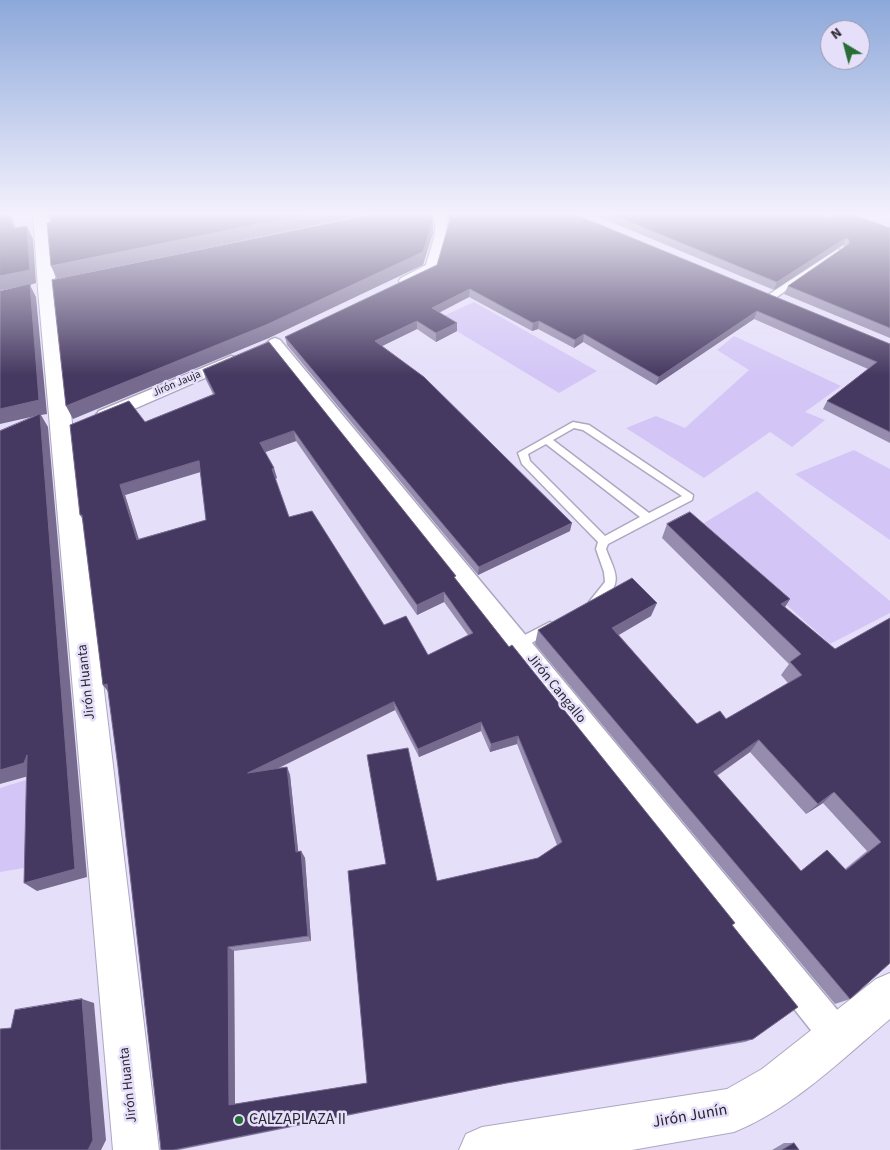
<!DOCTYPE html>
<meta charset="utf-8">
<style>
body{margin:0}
#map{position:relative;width:890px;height:1150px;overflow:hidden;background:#e6dffa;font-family:"Source Sans 3",sans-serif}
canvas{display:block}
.north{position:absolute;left:820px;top:20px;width:50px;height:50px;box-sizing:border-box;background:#e6dffa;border:1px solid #9a95a9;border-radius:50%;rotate:323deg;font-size:14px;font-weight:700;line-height:20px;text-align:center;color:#28252f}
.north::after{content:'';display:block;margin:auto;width:18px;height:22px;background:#296c36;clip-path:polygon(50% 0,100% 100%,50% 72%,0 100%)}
</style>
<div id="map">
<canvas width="890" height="1150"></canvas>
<div class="north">N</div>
</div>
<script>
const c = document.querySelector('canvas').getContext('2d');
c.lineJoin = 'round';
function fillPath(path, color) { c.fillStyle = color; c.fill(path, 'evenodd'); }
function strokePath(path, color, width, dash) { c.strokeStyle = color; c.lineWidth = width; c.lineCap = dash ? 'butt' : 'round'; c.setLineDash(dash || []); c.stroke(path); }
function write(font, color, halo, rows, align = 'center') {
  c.font = font + ' "Source Sans 3",sans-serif'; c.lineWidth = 5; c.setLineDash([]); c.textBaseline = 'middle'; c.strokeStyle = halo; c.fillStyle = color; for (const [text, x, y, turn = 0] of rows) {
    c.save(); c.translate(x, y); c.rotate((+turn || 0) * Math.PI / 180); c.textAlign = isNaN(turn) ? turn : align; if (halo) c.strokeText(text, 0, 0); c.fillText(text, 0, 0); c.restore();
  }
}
fillPath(new Path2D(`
 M474,302L597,371L559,393L437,319Z
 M734,336L841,386L805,412L825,420L792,447L770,432L704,478L626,428L656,416L685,428L749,370L717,350Z
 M854,450L890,469V540L795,474Z
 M757,491L890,601V613L830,644L699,526Z
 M32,778L36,866L0,872V788Z`), '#d3c6f6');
const lane = new Path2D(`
 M838,249L842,251L840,252L774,299H768V295Z
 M573,422L589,425L693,495L692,500L608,544L606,549C614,571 624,581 604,600C600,605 598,608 591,605L589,602L605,582L604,572L596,549L598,542L522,464L518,453ZM574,428L583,430L682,496L649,513L553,440ZM546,444L640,517L605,536L530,461L528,454Z
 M550,622L554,624L556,627L554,630L523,648L519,649L515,648L513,644L515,640Z`);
const street = new Path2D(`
 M433,214H445L448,220L439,267L411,284H401L399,281L401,278L426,265C430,249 440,229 433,214Z
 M275,338L280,340L849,1024L853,1036L849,1048L837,1052L825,1048L270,346L267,343L270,340Z
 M231,356L237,358L239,361L237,364L111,419L105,420L99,419L96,415L99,411Z`);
const secondary = new Path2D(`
 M33,214H49L56,289L159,1150H113L38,289Z
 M890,973V1019C841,1060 793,1108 734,1132L632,1150H459L466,1134L482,1127L727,1089L762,1069L876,979Z`);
strokePath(lane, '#ada7c0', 3);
strokePath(street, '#ada7c0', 3);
strokePath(secondary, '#ada7c0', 2);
fillPath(lane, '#fff');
fillPath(street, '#fff');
fillPath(secondary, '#fff');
fillPath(new Path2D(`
 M446,214H574L890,344V443L823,409L827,401L868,369L754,319L656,385L583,342L574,348L538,329L532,331L469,297L439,313L457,331L436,342L417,329L382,346L570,531L478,575L287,345L285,337L437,265L450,220Z
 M592,214H818L830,218L890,228V338L784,294L788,286L844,247L843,245L774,290Z
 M269,342L509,647L732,925L753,1039L745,1042L504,1084L179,1150H161L118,767L109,692L103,685L83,520L80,515L145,422L213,394L206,380L203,370ZM296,441L417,615L444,602L468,635L428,655L384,625L289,517L275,479L277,478L265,452ZM201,472L206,520L138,539L125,495ZM395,710L419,757L481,731L490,752L517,744L557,845L538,858L437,881L386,864L367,1083L235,1104L234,951L311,941L305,858L301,851L298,852L290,775L287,767L277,769Z
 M667,524L790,599L785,607L835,649L890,618V963L850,999L835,1004L535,644L538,630L651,616L619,635L697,724L726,719L788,683L781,675L789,664L662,538ZM750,752L806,814L823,803L867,851L845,869L800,871L717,776Z
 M784,1143H794L799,1150H772Z`), '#968cae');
fillPath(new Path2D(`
 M9,214H11L20,241L14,228Z
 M308,214H369L57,279L51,266Z
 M433,220V233L423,265L269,338L73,419L66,406Z
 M27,226L33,239L36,283L30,285L36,297L47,414L41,415L48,427L87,877L37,891L24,883L40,415L0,424V409L30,285L0,290V276Z
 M846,238L843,245L774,290L777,282Z
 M470,289L469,297L432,316V308Z
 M757,311L754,319L656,385L659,377Z
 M417,321V329L376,349L375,341Z
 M539,321L538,329L532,331L533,323Z
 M457,323V331L436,342V333Z
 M584,334L583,342L574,348L575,340Z
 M294,431L296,441L263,453L260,443Z
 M199,461L203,471L125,495L142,549L137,540L120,485Z
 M274,468L277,478L274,479L272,469Z
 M572,523L570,531L478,575L479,567Z
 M444,592V602L417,615V605Z
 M790,599L781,613V604Z
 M657,603L651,616L608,641L612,628Z
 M107,684L110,694L103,685Z
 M394,702L395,710L252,781L248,773Z
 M481,722V731L419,757L418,749Z
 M518,736L517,744L490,752L491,744Z
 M759,740L750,752L706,783L714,772Z
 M27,755L36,774L0,784V770Z
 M287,767L290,775L299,858L296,852Z
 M834,792L823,803L806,814L818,804Z
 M301,851L305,858L311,941L308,936Z
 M228,947L234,951L235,1106L229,1105Z
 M82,999L94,1003L106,1140L101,1150H88Z`), '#766b8f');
const building = new Path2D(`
 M0,214H9L14,228L27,226L30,270L0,276Z
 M49,214H308L51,266L47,223L51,222Z
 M375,214H432L433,220L423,252L266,325L66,406L52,280Z
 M450,214H574L890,344V432L827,401L877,362L757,311L659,377L584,334L575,340L539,321L533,323L470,289L432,308L457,323L436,333L417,321L375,341L424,377L572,523L479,567L285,337L437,265L450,220Z
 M611,214H818L830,218L835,214H852L890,228V328L788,286L849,244V240L846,238L777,282Z
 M30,284L39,400L0,409V291Z
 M269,342L456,576L454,577L509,647L512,645L735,923L732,925L798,1007L753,1039L506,1083L173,1150H161L118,767L107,684L103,685L82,515H80L70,425L129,401L145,422L215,394L203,370ZM294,431L417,605L444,592L473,633L428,655L406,616L384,625L312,511L289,517L272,469L274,468L260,443ZM199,461L206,520L137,540L120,485ZM394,702L418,749L481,722L491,744L518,736L562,842L538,858L437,881L408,748L367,755L386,864L348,871L367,1083L229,1105L228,947L308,936L301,851L296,852L287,767L248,773Z
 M40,414L75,869L24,883L27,755L24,763L0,770V431Z
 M690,512L790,599L781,604L835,649L890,618V963L850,999L538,630L632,578L657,603L612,628L697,724L720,711L726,719L802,675L790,662L801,654L667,524ZM759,740L818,804L834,792L881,842L846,870L827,850L801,871L714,772Z
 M82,999L93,1140L88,1150H0V1029L11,1028L15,1010Z
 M794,1143L799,1150H782Z`);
fillPath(building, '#463961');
strokePath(building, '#766b8f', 1);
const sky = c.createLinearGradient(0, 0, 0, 375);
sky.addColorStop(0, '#8ca8da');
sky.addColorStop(0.57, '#f4f1fd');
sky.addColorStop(1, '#f4f1fd00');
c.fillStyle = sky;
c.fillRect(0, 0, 890, 375);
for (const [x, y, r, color] of [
 [239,1120,5,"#296c36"]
]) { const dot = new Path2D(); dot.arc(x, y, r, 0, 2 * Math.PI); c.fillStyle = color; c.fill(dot); strokePath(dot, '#e6dffa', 2); }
write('11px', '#28252f', '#e6dffa', [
 ["Jirón Jauja",177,384,-23]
]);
write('14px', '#28252f', '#e6dffa', [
 ["Jirón Huanta",87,682,-96],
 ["Jirón Cangallo",556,689,51],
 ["Jirón Huanta",129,1085,-96]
]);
write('16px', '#28252f', '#e6dffa', [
 ["Jirón Junín",690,1117,-10]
]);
write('16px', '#28252f', '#e6dffa', [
 ["CALZAPLAZA II",249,1120]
], 'left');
</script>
